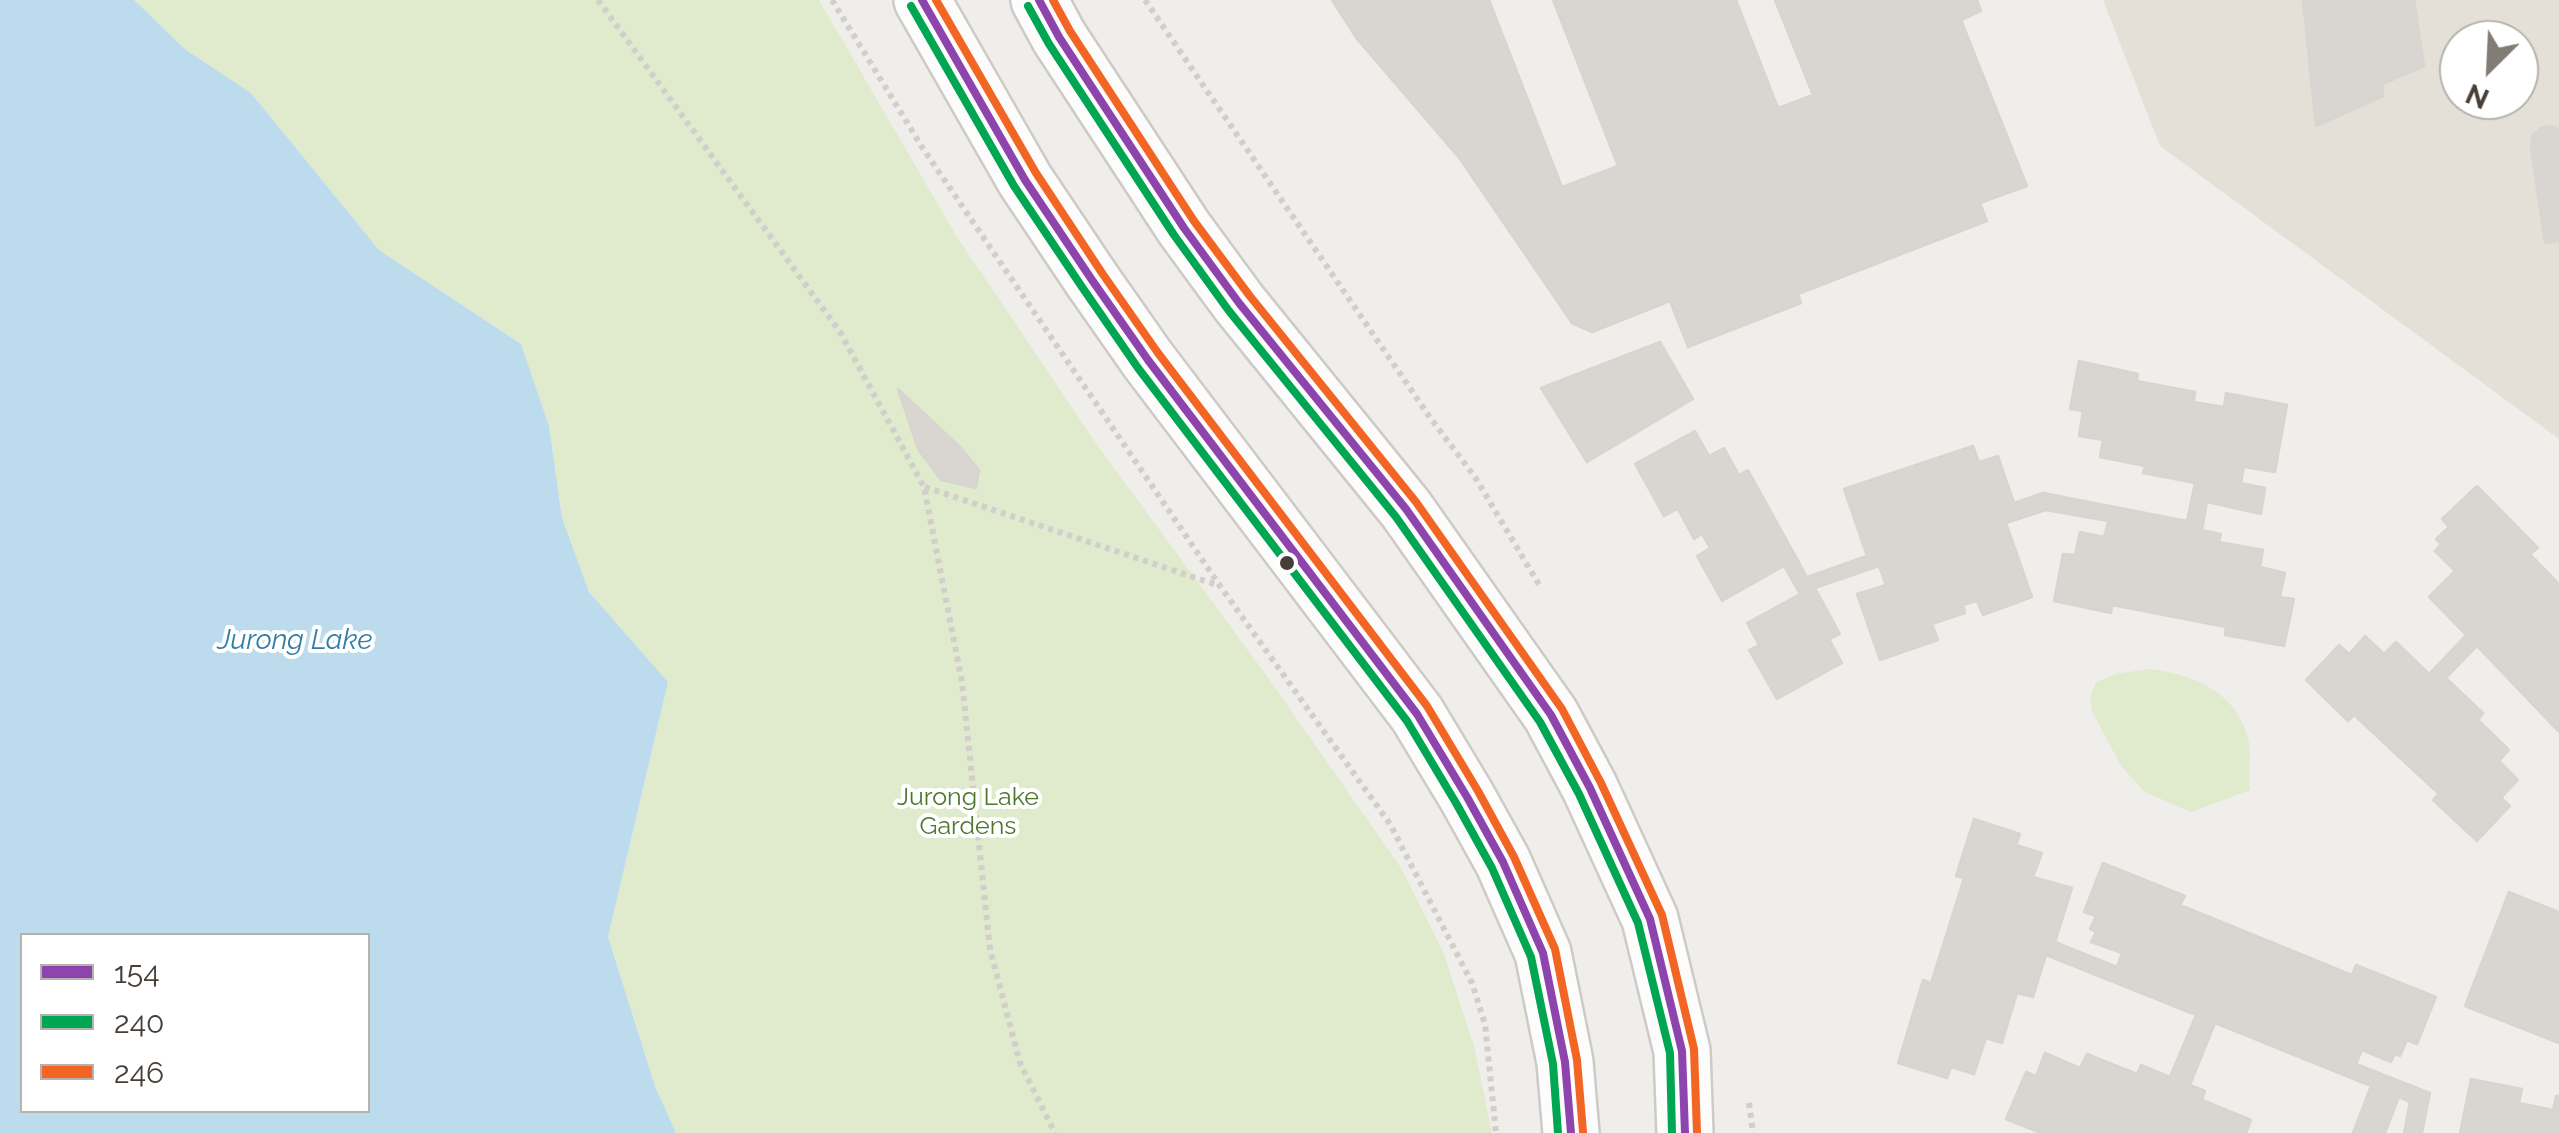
<!DOCTYPE html>
<style>
body{margin:0}
#map{position:relative;width:2559px;height:1133px;overflow:hidden;background:#f0eeeb;font-family:Raleway,sans-serif}
canvas{display:block}
.legend{position:absolute;left:20px;top:933px;width:350px;height:180px;box-sizing:border-box;background:#fff;border:2px solid #b5b2af;margin:0;padding:12px 18px;list-style:none;font-size:30px;color:#473f37}
.legend li{display:flex;align-items:center;gap:20px;height:50px}
.legend b{width:50px;border:2px solid #b5b2af}
.north{position:absolute;left:2439px;top:20px;width:100px;height:100px;box-sizing:border-box;background:#fff;border:2px solid #b5b2af;border-radius:50%;rotate:204deg;font-size:28px;font-weight:700;line-height:40px;text-align:center;color:#473f37}
.north::after{content:'';display:block;margin:auto;width:35px;height:45px;background:#827c76;clip-path:polygon(50% 0,100% 100%,50% 72%,0 100%)}
</style>
<div id="map">
<canvas width="2559" height="1133"></canvas>
<ul class="legend">
<li><b style="height:12px;background:#8e44ad"></b>154</li>
<li><b style="height:12px;background:#00a651"></b>240</li>
<li><b style="height:12px;background:#f26522"></b>246</li>
</ul>
<div class="north">N</div>
</div>
<script>
const c = document.querySelector('canvas').getContext('2d');
c.lineJoin = 'round';
function fillPath(path, color) { c.fillStyle = color; c.fill(path, 'evenodd'); }
function strokePath(path, color, width, dash) { c.strokeStyle = color; c.lineWidth = width; c.lineCap = dash ? 'butt' : 'round'; c.setLineDash(dash || []); c.stroke(path); }
function write(font, color, halo, rows, align = 'center') {
  c.font = font + ' Raleway,sans-serif'; c.lineWidth = 8; c.setLineDash([]); c.textBaseline = 'middle'; c.strokeStyle = halo; c.fillStyle = color; for (const [text, x, y, turn = 0] of rows) {
    c.save(); c.translate(x, y); c.rotate((+turn || 0) * Math.PI / 180); c.textAlign = isNaN(turn) ? turn : align; if (halo) c.strokeText(text, 0, 0); c.fillText(text, 0, 0); c.restore();
  }
}
fillPath(new Path2D(`
 M2103,0H2559V439L2160,146ZM2459,40H2519V100H2459Z`), '#e4e0d8');
fillPath(new Path2D(`
 M134,0H819L957,237L1100,449L1269,679L1401,868L1444,954L1474,1046L1492,1133H676L655,1086L608,937L668,682L589,592L562,518L549,426L521,344L379,250L251,93L186,50Z
 M2149,669C2193,674 2240,693 2249,743C2252,758 2247,773 2250,790L2191,812L2145,792L2121,766L2092,711L2090,697L2096,682L2116,674Z`), '#e0eacc');
fillPath(new Path2D(`
 M0,0H134L186,50L251,93L379,250L521,344L549,426L562,518L589,592L668,682L608,937L655,1086L676,1133H0ZM22,936H368V1110H22Z`), '#bcdced');
const building = new Path2D(`
 M1332,0H1489L1562,187L1618,166L1553,0H1736L1778,108L1813,95L1775,0H1977L1981,11L1961,20L2027,186L1980,203L1987,221L1798,294L1801,303L1688,347L1670,301L1592,332L1572,323L1460,159L1357,39Z
 M2303,0H2414L2424,66L2383,84V96L2316,126Z
 M2552,126L2559,130V241L2545,243L2531,147L2533,135L2541,128Z
 M1660,342L1693,399L1587,462L1541,388Z
 M2079,361L2138,374L2137,381L2195,392L2194,402L2224,407L2226,393L2287,405L2275,472L2244,467L2241,483L2265,488L2261,514L2207,502L2202,530L2221,534L2219,542L2263,550L2260,567L2285,573L2280,597L2294,599L2284,646L2225,635L2226,627L2112,605L2111,613L2054,601L2063,554L2075,555L2080,532L2104,537L2108,521L2046,510L2006,523L2032,597L1983,615L1977,601L1963,605L1965,613L1932,624L1938,640L1880,660L1857,594L1886,585L1879,566L1815,588L1840,634L1829,639L1842,663L1777,699L1749,650L1759,645L1747,623L1800,594L1784,566L1722,601L1697,556L1710,548L1702,534L1694,539L1678,509L1664,516L1635,464L1695,431L1709,456L1724,448L1739,475L1748,470L1807,577L1867,556L1844,489L1973,446L1979,462L1998,456L2014,503L2043,493L2187,521L2195,483L2143,473L2145,466L2100,457L2103,440L2079,436L2083,411L2070,409Z
 M898,389L961,448L979,470L976,488L941,480L918,449Z
 M2477,486L2538,548L2530,554L2559,584V732L2477,646L2446,678L2483,713L2478,720L2509,750L2499,761L2518,780L2501,798L2510,806L2477,841L2433,800L2439,794L2354,715L2348,721L2306,680L2339,645L2349,654L2365,636L2384,654L2396,642L2429,674L2466,635L2429,597L2455,571L2435,551L2441,544L2436,539L2449,527L2442,519Z
 M1974,819L2020,834L2016,845L2042,853L2033,877L2072,888L2055,942L2117,967L2122,953L2091,942L2096,932L2090,929L2096,916L2084,912L2103,863L2185,896L2180,905L2352,975L2356,965L2436,997L2417,1044L2407,1040L2400,1056L2395,1054L2391,1062L2362,1050L2356,1064L2430,1093L2422,1133H2404L2410,1102L2399,1097L2385,1133H2353L2371,1086L2215,1023L2190,1085L2205,1091L2202,1100L2251,1120L2246,1133H2041L2006,1119L2026,1072L2036,1076L2045,1053L2080,1068L2087,1054L2137,1074L2141,1065L2170,1077L2196,1015L2046,955L2033,997L2017,993L2002,1043L1986,1038L1974,1074L1951,1067L1947,1078L1898,1063L1923,980L1931,983L1964,878L1956,876Z
 M2509,892L2559,912V1043L2465,1006Z
 M2471,1079L2522,1089L2519,1103L2553,1110L2556,1096H2559V1133H2460Z`);
fillPath(building, '#d9d6d2');
strokePath(building, '#d8d5d1', 2.5);
const minor = new Path2D(`
 M922,0L1025,180L1092,280L1148,360L1417,714L1467,797L1503,862L1543,953L1565,1062L1571,1133
 M1039,0L1059,37L1184,228L1239,303L1406,509L1551,715L1590,788L1650,919L1682,1051L1685,1133`);
strokePath(minor, '#cdcac7', 60);
strokePath(new Path2D(`
 M598,0L840,332L924,487L962,682L990,949L1020,1063L1055,1133
 M832,0L922,147L1220,586L1390,824L1472,983L1485,1024L1496,1133
 M1145,0L1431,419L1475,477L1541,588
 M925,487L1217,585
 M1749,1103L1753,1133`), '#d1cecb', 6, [5, 5]);
strokePath(minor, '#fdfcfc', 55);
strokePath(new Path2D(`
 M922,0L1025,180L1092,280L1148,360L1417,714L1467,797L1503,862L1543,953L1565,1062L1571,1133
 M1039,0L1059,37L1184,228L1239,303L1406,509L1551,715L1590,788L1650,919L1682,1051L1685,1133`), '#8e44ad', 8);
strokePath(new Path2D(`
 M911,6L1014,186L1082,287L1138,368L1407,721L1456,803L1492,868L1531,957L1553,1064L1558,1133
 M1028,6L1049,44L1174,235L1229,311L1396,517L1540,722L1579,794L1638,923L1670,1053L1672,1133`), '#00a651', 8);
strokePath(new Path2D(`
 M936,0L1036,173L1102,273L1158,353L1427,706L1478,791L1514,857L1555,949L1577,1060L1583,1132
 M1053,0L1070,31L1194,221L1249,295L1416,502L1562,709L1601,783L1662,915L1694,1049L1697,1133`), '#f26522', 8);
for (const [x, y, r, color] of [
 [1287,563,9,"#473f37"]
]) { const dot = new Path2D(); dot.arc(x, y, r, 0, 2 * Math.PI); c.fillStyle = color; c.fill(dot); strokePath(dot, '#fff', 4); }
write('25px', '#4d772c', '#fff', [
 ["Jurong Lake",968,797],
 ["Gardens",968,826]
]);
write('italic 28px', '#317da7', '#fff', [
 ["Jurong Lake",295,641]
]);
</script>
